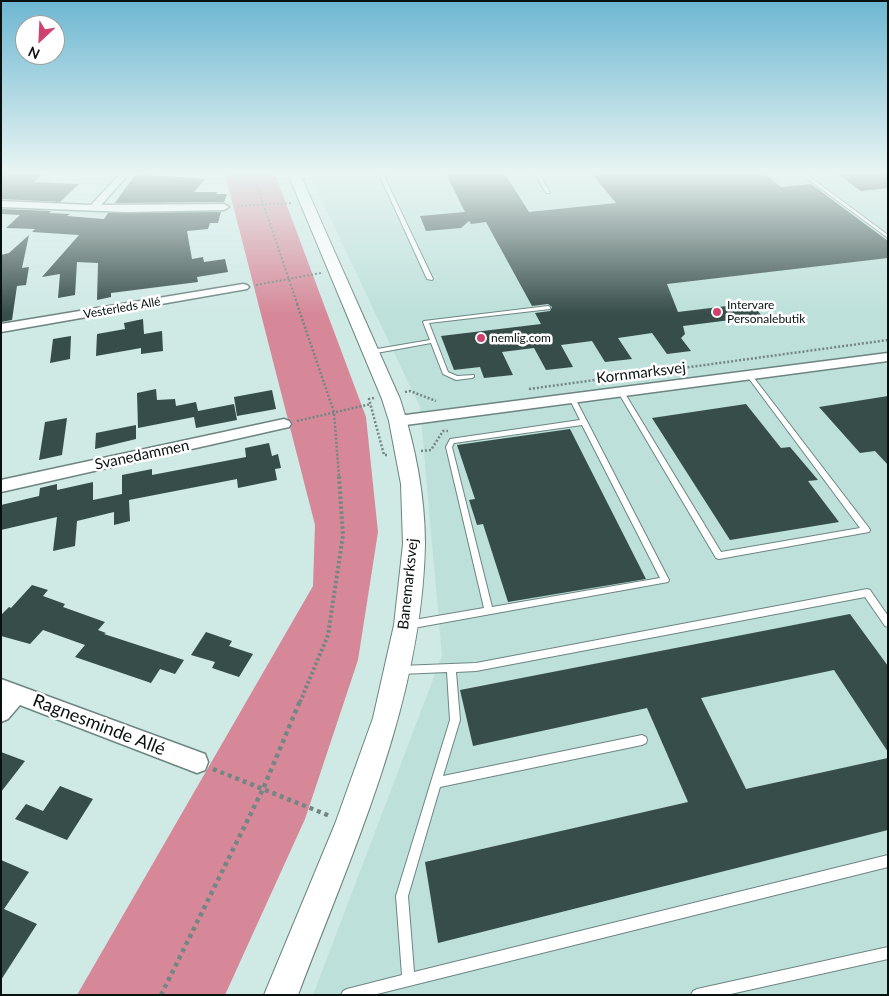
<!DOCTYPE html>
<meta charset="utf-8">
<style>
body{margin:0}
#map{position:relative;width:889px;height:996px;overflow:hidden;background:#cfe9e5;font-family:Lato,sans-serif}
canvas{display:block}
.frame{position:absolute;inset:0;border:2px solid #08110f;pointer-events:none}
.north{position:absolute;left:15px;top:15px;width:50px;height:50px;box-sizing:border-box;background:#fff;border:1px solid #9ca09f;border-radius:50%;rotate:205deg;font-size:14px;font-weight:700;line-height:20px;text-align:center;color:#08110f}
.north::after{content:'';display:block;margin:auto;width:18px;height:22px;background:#cf426d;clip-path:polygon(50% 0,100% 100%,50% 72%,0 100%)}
</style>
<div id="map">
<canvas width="889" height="996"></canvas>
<div class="frame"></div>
<div class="north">N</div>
</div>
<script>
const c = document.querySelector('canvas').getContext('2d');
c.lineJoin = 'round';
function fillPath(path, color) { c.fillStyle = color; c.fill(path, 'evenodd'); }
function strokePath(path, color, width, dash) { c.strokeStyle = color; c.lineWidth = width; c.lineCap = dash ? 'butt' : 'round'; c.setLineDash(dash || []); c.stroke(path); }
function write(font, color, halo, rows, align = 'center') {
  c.font = font + ' Lato,sans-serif'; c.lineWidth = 5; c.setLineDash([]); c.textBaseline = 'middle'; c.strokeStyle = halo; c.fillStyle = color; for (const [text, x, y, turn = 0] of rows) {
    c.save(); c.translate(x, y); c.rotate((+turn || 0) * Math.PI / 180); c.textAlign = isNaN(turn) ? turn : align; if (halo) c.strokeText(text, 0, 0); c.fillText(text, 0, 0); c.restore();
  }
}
fillPath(new Path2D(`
 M309,174H888V995H313L442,656L420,407Z`), '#bde0da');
fillPath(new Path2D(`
 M225,174H275L366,417L378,532L358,660L305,819L225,995H77L313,586L315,525Z`), '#d68898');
fillPath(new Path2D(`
 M1,174H43L34,182L79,184L60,202L1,199Z
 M140,174L205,179L194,192H217L216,194H227L224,202L115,203L134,176Z
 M446,174H505L529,212L616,203L592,174H765L781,187L811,184L888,241V258L667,284L678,312L751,303L762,316L683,326L685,334L681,338L691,351L667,354L652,333L618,338L632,359L605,362L592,341L561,345L573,367L546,370L534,348L502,352L513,375L484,378L480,367L454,370L441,336L541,324L535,313L550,311L552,307L548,304L532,306L486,222L471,224L469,221L461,228L426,231L420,216L465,212Z
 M837,174H888V188L861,191Z
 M1,209L51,211L49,213L70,214L67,216L104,219L108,213L221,212L218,223H210L208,229L187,231L192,259L203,257L204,262L225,259L228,272L197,277L198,282L111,293V297L97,300L98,263L77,262L75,295L58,298L60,274L42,277L79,235L32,232L35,229L6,228L20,215L1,214Z
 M29,235L22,268L29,267L26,285L17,286L12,320L1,322V255L9,253Z
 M143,319L144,334L162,331L163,351L141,354V348L96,356L97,334L125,329L124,323Z
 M71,336L70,359L50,363L53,339Z
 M156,389L157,400L175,399L176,406L196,402L198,411L234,404L237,420L196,428L194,417L138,428L137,393Z
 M272,390L276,409L237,416L234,397Z
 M888,396V465L875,451L860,453L819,407Z
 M746,404L781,448L790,447L818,480L808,481L839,522L730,540L652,418Z
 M67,418L62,455L39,460L45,422Z
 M136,425V439L95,449L96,433Z
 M570,429L646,579L508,602L483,524L477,525L469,500L475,499L457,445Z
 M269,443L272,456L278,454L281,468L275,469L277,480L238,488L237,479L129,500L130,521L114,525V512L77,521L75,546L53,551L57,517L1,530V505L39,496L40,488L57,484V490L93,482V500L122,494V475L152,469V475L246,457L245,448Z
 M32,585L48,590L43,596L65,604L63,607L105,622L98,630L106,633L104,634L184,660L175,674L160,669L151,683L75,657L85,645L43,630L30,644L1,636V615L9,607L11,608Z
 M850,614L888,666V752L834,670L701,698L746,789L888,758V830L438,943L425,862L688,802L647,708L473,746L460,690Z
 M206,632L232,641L229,646L253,654L239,677L212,668L215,662L191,655Z
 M1,752L25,761L1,792Z
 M60,786L93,799L67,840L15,819L26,804L43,811Z
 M1,860L29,872L4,909L37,924L1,980Z`), '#374d4a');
const service = new Path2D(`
 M379,174H383L433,279L432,280L427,279Z
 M535,174H539L550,192V193H546Z
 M801,174H806L888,235V238Z
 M548,306L550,307V309L429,323L448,372L457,376L474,375V377L472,378L456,380L443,374L431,343L371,354L368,352L371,350L430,340L423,322L424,321Z
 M749,373L751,374L869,528L870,530L869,532L719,559L716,558L618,392L619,391L621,390L624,392L721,552L860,528L747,376V374Z
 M572,396L575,398L668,578L669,580L668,582L408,629L405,628L404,625L405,622L408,621L484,608L446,447L450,439L580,420L569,398ZM582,425L660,578L492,607L452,447L454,443Z
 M867,589L870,590L888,616V627L885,626L865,597L476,671L456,672L460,720L443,776L642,735L646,737L647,740L646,743L642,745L440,787L408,896L414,972L888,855V867L373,995H341L343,991L347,989L402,975L396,896L450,720L447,672L400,674L397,673L395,670L397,667L400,666L476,663Z
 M888,947V959L726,995H691L693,991L697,989Z`);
const minor = new Path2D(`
 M120,174H129L101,205L224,204L229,207L224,210L126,212L1,207V201L91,205Z
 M243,284L247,285L249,287L247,289L1,332V324Z
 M888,353V361L398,426L393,424L391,421L393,418L398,416Z
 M284,419L289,421L291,424L289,427L1,492V480Z
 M1,679L205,754L208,762L205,770L197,773L20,705L8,719L1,722Z`);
const tertiary = new Path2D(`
 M288,174H300L400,399C415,445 425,495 425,544C422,702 353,850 298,995H264L335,824L373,718L394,625L403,544L401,484L389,421L382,399Z`);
strokePath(service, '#6d8581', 2);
strokePath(minor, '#6d8581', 3);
strokePath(tertiary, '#6d8581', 2);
strokePath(new Path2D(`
 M253,174L298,306
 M237,206L293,203
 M256,285L321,273`), '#748683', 2, [2, 2]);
strokePath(new Path2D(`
 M297,304L334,412L339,477
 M529,389L888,340
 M405,392L410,391L436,401
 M374,398L369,399L384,455H388
 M297,421L371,404
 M421,451L431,450L443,431H448`), '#748683', 2.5, [2, 2]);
strokePath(new Path2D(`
 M300,702L328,635L343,535L339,476`), '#748683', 4, [2.5, 2.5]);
strokePath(new Path2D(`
 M213,769L330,816
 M161,995L263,789L300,701`), '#748683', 4.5, [4, 4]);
fillPath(service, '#fff');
fillPath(minor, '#fff');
fillPath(tertiary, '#fff');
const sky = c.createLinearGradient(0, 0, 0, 314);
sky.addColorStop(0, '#6db7d2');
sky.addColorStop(0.55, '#e9f5f3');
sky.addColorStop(1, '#e9f5f300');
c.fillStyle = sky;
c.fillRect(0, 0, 889, 314);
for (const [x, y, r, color] of [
 [717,312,5,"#cf426d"],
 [481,338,5,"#cf426d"]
]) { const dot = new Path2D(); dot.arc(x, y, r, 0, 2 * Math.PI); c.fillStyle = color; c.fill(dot); strokePath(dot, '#fff', 2); }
write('12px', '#08110f', '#fff', [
 ["Intervare",727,305],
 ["Personalebutik",727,319],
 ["nemlig.com",491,338]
], 'left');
write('12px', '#08110f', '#fff', [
 ["Vesterleds Allé",122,308,-10]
]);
write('15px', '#08110f', '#fff', [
 ["Kornmarksvej",641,373,-7],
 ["Svanedammen",142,455,-12],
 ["Banemarksvej",408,584,-84]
]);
write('18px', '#08110f', '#fff', [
 ["Ragnesminde Allé",99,725,21]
]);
</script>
